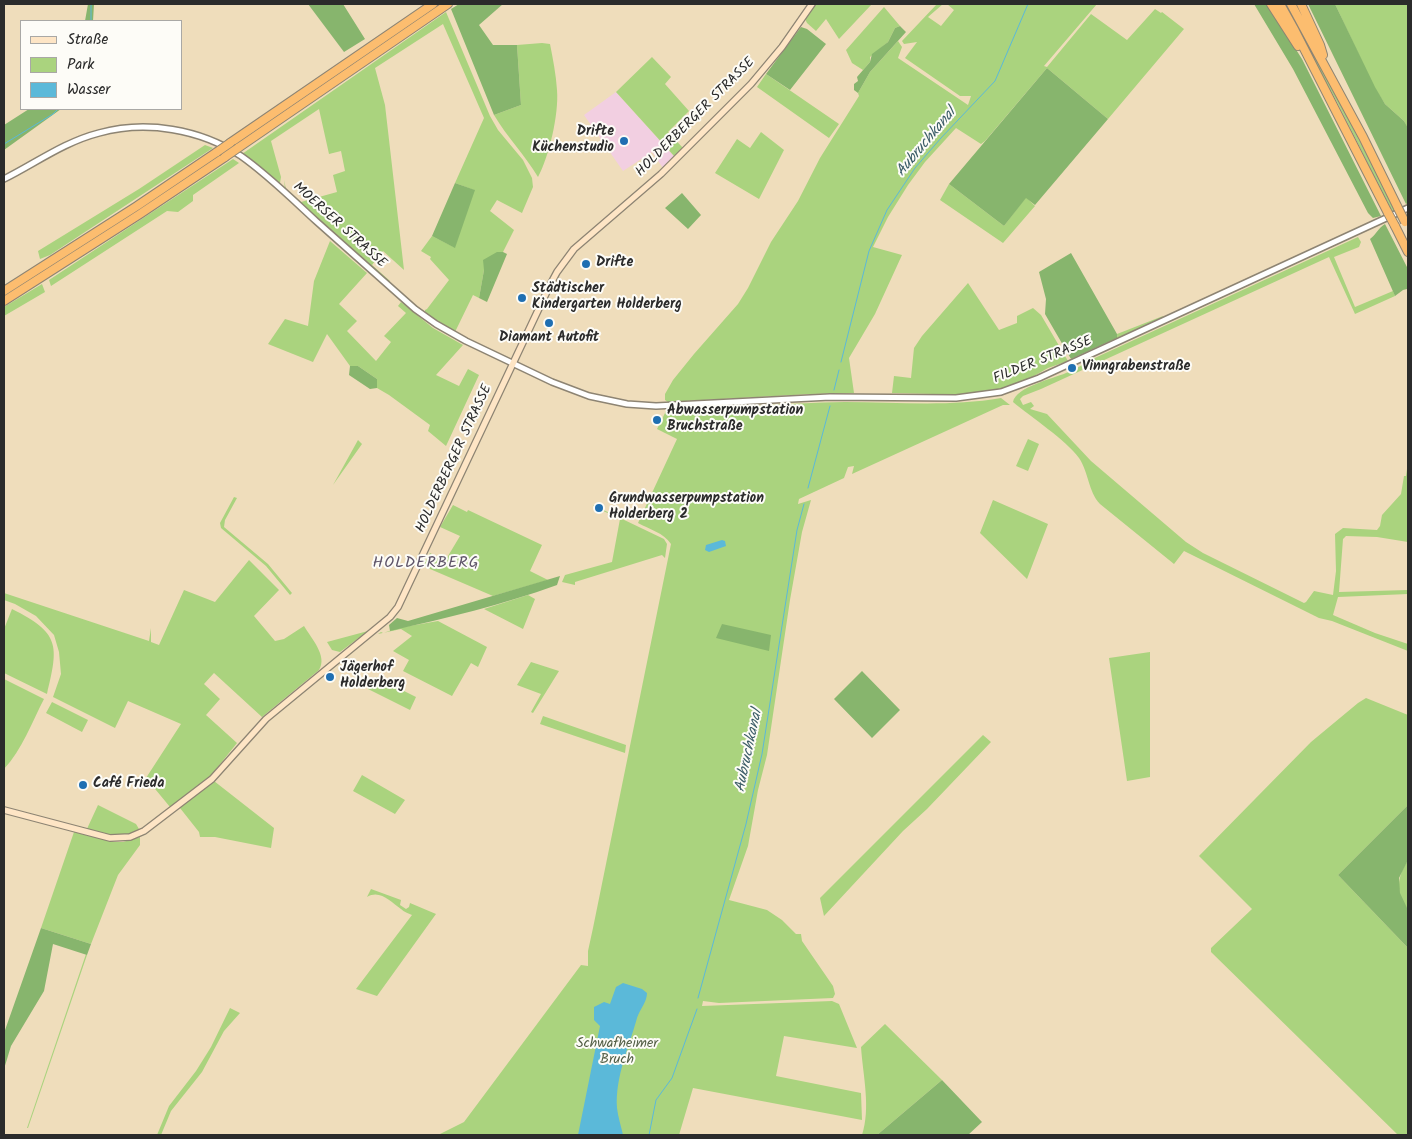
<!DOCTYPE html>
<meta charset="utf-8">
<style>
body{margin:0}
#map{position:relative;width:1412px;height:1139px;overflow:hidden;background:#efddbb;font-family:Kalam,sans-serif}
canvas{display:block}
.frame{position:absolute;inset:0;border:5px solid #2b2b2b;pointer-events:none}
.legend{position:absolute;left:20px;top:20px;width:162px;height:90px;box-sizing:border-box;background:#fdfcf7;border:1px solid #a9a8a5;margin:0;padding:6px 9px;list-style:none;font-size:15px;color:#2b2b2b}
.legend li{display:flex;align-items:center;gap:10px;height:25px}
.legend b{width:25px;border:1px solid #a9a8a5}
</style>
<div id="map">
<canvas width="1412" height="1139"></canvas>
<div class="frame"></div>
<ul class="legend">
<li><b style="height:6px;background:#fee5c5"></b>Straße</li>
<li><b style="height:14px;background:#aad37e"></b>Park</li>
<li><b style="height:14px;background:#5bb9d9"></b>Wasser</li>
</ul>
</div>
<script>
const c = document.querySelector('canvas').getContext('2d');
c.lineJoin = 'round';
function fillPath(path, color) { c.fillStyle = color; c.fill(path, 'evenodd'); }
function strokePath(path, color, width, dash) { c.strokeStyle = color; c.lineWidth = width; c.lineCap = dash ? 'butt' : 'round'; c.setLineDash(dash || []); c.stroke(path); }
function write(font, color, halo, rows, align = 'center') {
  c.font = font + ' Kalam,sans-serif'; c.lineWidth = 4; c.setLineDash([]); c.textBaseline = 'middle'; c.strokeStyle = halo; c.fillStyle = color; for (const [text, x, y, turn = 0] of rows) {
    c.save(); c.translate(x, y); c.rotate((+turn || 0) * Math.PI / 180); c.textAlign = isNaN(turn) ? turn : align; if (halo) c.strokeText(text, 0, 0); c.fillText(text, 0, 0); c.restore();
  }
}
fillPath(new Path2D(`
 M616,92L674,156L663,168L652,152L623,171L584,115Z`), '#f2cfe1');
fillPath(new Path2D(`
 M815,4H872L839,39L826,19L816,31L807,23L805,19Z
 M937,4H943L928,17L941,26L954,10L947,4H1097L1044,66L1047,67L1091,14L1127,40L1155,9L1161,13L1162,12L1184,29L1108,119L1047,68L985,141L981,144L956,128L925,162L908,185L888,217L873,247L902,255L875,314L849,358L854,393L811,394L668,402L665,400V394L673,380L694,354L738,304L748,288L771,242L798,201L820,158L859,96L858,93L870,72L898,41L902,47L898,58L968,105L971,96H960L905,58L917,42L904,44L902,41Z
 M1284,4H1286C1324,71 1360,140 1394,210L1392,211L1337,102Z
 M1335,4H1408V129L1404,121L1385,104L1374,87Z
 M884,7L900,26L895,28L888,42L870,57V62L863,70L852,63L846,50Z
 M446,12L490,116L498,130L523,160L532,178L533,187L522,213L497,200L490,211L514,230L503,252L484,270L479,298L473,295L455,332L437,322L425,312V310L427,309L449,280L430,259L431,257L421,251L432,236L454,247L455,246L474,190L455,183L484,118L443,24L375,68L385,105L404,270L383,251L372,265L390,281L389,282L285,189L284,180L286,189L301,202L337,192L333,175L345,171L341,151L329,154L319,109L271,141L281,177L280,183L242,154Z
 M542,43L550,44C553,59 556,75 557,90C559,114 549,157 538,177C525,155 507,137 494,115L521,105L517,45Z
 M652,57L671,77L665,84L689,111L668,132L683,148L674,156L616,92Z
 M766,74L839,124L829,138L757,87Z
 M761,132L784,150L759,199L715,173L737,139L750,148Z
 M205,145L213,148L50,255L40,259L38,251L139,189Z
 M233,159L239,163L193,195V201L178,212L167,211L51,286L49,280Z
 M949,184L1004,226L1026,197L1035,206L1003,243L940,200Z
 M1360,234L1152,330L1355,235Z
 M1358,237L1361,242L1359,247L1334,257L1355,307L1393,291L1395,296L1355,314L1329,257L1041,389L1023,396L1020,399L1023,405L1031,402L1034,406L1030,409L1047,414L1091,461L1186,542L1203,553L1304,603L1306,602L1314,591L1333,595L1336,571L1335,534L1343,528L1377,530L1380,526L1382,515L1401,494L1404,476H1406L1408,462V542L1377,537L1346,536L1343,539L1339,592L1408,590V594L1338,597L1333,615L1375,633L1408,644V651L1332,621L1319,618L1184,551L1174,564L1100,504C1088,491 1089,473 1079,458C1066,440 1031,417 1013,402C1016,387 1052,379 1066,373C1073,370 1080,367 1086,362Z
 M330,241L367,273L339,304L357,321L347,331L376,361L391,342L384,336L406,313L398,306L401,302L433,328L463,345L436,375L459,386L468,369L479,375L446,446L428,431L430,425L389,395L377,388V379L358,366H350L327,334L313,362L268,344L285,319L308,326L314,281Z
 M968,283L999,330L1017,323V316L1033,308L1041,315L1068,361L1048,368L1034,376L1000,390L973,395L892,393L894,376L911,378L914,348L922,336Z
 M42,284L45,292L4,316V307Z
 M1163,316L1162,318L1117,338V334Z
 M1001,398L1010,405H1003L852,474L854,466L848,467L844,478L799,499L798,504L811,500L802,532L790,600L767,755L758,790L748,846L729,900L767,910L782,920L796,934H801L802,941L833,986L835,994L833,998L719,1003L703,1001L702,1006L832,1001L839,1004L857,1048L784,1036L776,1076L861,1093L862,1120L693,1088L679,1135H438L464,1122L581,965L588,966V951L593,928L671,544C664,533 649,529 638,523L677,439L657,429L666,411C725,408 785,403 845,402C897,402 949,407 1001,398Z
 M1028,439L1039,444L1028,471L1016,466Z
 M358,440L362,444L333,485Z
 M234,497L237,498L225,520L224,527L268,564L292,593L290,595L266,566L221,528L220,523Z
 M993,500L1048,524L1027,579L980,533Z
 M453,505L467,512L468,510L542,545L530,571L548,580L493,596L423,566L430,553L445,561L460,536L440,527Z
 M593,505L664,539L667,544L665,558L662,555L575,582V585L562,582L565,575L612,562L620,519L593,506Z
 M249,560L279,590L254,616L275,641L284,639L304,626C311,638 328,656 319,670L262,717L214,673L204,684L220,699L206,715L237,743L209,778L170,807L146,778L181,724L128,701L115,728L53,697L61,674L59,652L54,635L36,616L15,604L4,600V593L149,641L151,628V642L155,612L151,642L159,645L184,590L215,602Z
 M528,595L535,599L523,629L484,609Z
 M12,609C60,633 59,645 47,694L4,673V629Z
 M438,621L487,647L478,667L471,663L452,696L403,671L409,660L393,651L412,636L401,629L378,634L381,632L383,633L398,628Z
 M368,631L340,652L332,650L327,642Z
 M1150,652V777L1127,781L1109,658Z
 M531,662L559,671L533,713L531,712L541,694L517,685Z
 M376,677L416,697L410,710L368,689Z
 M4,679L44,699C32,722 22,750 4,769Z
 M1366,698L1408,715V805L1338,875L1408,948V1135H1398L1211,952V948L1252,909L1199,856L1311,742L1358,703Z
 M52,702L88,720L82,732L46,713Z
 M543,716L626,745L625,753L540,724Z
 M983,735L991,742L927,809L903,831L824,916L820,898Z
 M362,775L405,800L395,814L353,791Z
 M214,781L274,828L271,848L215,837H200L199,832L180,808Z
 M98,805L136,824L139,829C124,841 103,834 86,831Z
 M74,832L114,842H123L140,837V845L118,875L91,944L41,928Z
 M1408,860V910C1395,893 1397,877 1408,860Z
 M371,889L401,900L400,905L406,909L409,907L410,903L436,914L377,996L356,989L412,915C408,913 404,912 401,909C391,902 380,889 367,897Z
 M86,954L87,955L28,1128H27Z
 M230,1008L240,1013L224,1031L202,1072L171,1111L161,1135H157L169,1106L196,1071L211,1047Z
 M885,1024L942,1080L877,1135H862C871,1108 863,1076 861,1047Z`), '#aad37e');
fillPath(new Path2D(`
 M88,4H94L93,21H85Z
 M308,4H343L365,39L344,52Z
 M459,4H503L479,25L493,45H517L521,105L494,115L451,9Z
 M1254,4H1267L1302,59L1381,216L1373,218L1368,213L1293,69Z
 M1308,4H1335L1375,87L1385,104L1404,121L1408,128V203L1406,204Z
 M900,26L906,32L870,72L858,93L854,90V84L858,81L857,77L870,62L872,54L888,42L895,28Z
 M801,27L807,29L826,44L790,90L766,74Z
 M1047,68L1108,119L1035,205L1026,198L1004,226L949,184Z
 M29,109H61L4,150V125Z
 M455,183L475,190L455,248L432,236Z
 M682,193L701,215L688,229L665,208Z
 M1385,224L1408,269V291L1407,289L1403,290L1395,296L1370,239C1376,235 1378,228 1385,224Z
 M497,252H503L507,254L487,302L479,298L484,270L483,260Z
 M1071,253L1117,334V338L1071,359L1045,314L1046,299L1039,272Z
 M350,366H358L377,379V388L370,389L349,375Z
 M560,576L557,585C502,605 446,618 390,631L389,625L397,618L408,621Z
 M722,624L771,635L769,651L716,638Z
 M862,671L900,710L872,738L834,699Z
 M1408,805V860L1399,878L1400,893L1408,910V948L1338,875Z
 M41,928L91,944L87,955L53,944L44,991L11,1046L4,1069V1033Z
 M942,1080L982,1122L968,1135H877Z`), '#87b56d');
fillPath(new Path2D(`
 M722,540L725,541L726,546L709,552L705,550L706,545Z
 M623,983L642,989L647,993C647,1002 640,1009 637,1018C629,1047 615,1077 617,1108C618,1117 621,1126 623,1135H578L600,1026L594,1020V1007L604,1002L610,1004L616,987Z`), '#5bb9d9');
strokePath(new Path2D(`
 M91,21V4
 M4,144L53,114L58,109
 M841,362L869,251L887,210L915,168L941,138L995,81L1028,4
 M834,390L839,370
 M808,488L830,406
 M698,998L746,824L762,754L797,530L804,504
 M649,1135L656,1100L672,1078L697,1009`), '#5bb9d9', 1);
const tertiary = new Path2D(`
 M4,179C36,163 64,142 99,133C146,120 200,129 241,156C268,175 292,199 316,221C349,250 382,280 415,309L436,324L466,341L552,382L589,396L627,404L656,406L830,397L956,398L1001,392L1039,378L1408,208`);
const secondary = new Path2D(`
 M4,810L110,838L130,837L144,831L212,779L266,719L390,617L398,607L550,285L557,272L574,249L661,174L751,84L782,47L812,4`);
const motorway = new Path2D(`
 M1271,4L1298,46
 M1280,4L1295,31L1388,213
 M1291,4L1363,137L1398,208
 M1301,4L1320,45L1323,55
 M230,143L433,4
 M238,148L448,4
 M1395,226L1408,252
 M4,291L137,206L217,152
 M4,301L140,214L225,157`);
strokePath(tertiary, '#8d8473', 8);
strokePath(secondary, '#8d8473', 8);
strokePath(motorway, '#8d8473', 10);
strokePath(tertiary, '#fff', 5);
strokePath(secondary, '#fee5c5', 5.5);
strokePath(motorway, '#fcbd6f', 8);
const motorwayBridge = new Path2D(`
 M217,152L230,143
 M225,157L238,148
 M1398,208L1405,222
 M1388,213L1395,226`);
strokePath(motorwayBridge, '#8d8473', 10, []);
strokePath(motorwayBridge, '#fcbd6f', 8);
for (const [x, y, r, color] of [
 [624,141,5,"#1f6fb2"],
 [586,264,5,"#1f6fb2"],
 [522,298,5,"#1f6fb2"],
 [549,323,5,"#1f6fb2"],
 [1072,368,5,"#1f6fb2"],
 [657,420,5,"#1f6fb2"],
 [599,508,5,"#1f6fb2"],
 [330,677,5,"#1f6fb2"],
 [83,785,5,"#1f6fb2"]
]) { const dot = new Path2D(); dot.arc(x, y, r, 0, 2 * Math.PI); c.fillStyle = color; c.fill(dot); strokePath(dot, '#fdfcf7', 2); }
write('14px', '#2b2b2b', '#fdfcf7', [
 ["HOLDERBERGER STRASSE",696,118,-45],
 ["MOERSER STRASSE",339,226,42],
 ["FILDER STRASSE",1043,361,-22],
 ["HOLDERBERGER STRASSE",455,459,-65]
]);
write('bold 14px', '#2b2b2b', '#fdfcf7', [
 ["Drifte",614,133,"right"],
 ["Küchenstudio",614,149,"right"],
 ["Drifte",596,264],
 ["Städtischer",532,290],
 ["Kindergarten Holderberg",532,306],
 ["Diamant Autofit",549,339,"center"],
 ["Vinngrabenstraße",1082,368],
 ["Abwasserpumpstation",667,412],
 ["Bruchstraße",667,428],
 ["Grundwasserpumpstation",609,500],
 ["Holderberg 2",609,516],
 ["Jägerhof",340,669],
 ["Holderberg",340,685],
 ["Café Frieda",93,785]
], 'left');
write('14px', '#515d44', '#fdfcf7', [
 ["Schwafheimer",617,1045],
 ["Bruch",617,1061]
]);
write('italic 15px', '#3c5d68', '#fdfcf7', [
 ["Aubruchkanal",927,143,-50],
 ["Aubruchkanal",750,751,-78]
]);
c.letterSpacing = '1px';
write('16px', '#5f5569', '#fdfcf7', [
 ["HOLDERBERG",426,564]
]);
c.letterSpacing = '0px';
</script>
